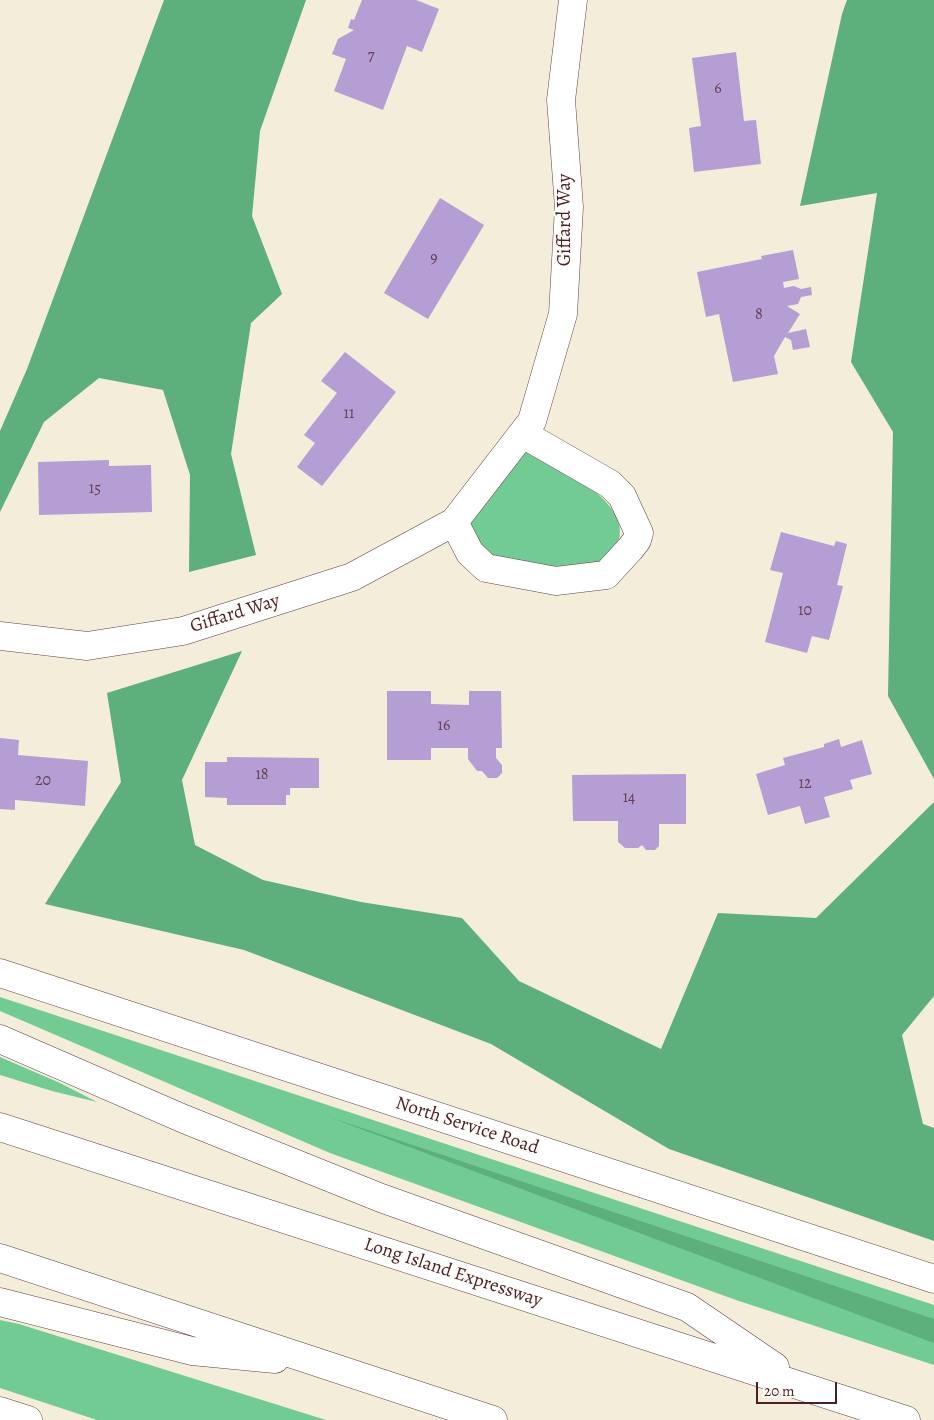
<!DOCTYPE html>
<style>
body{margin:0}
#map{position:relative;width:934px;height:1420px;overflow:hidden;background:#f3edd9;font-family:Alegreya,serif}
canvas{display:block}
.scale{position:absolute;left:756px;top:1382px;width:81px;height:22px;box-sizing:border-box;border:2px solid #4a1f2b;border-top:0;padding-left:6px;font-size:15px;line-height:18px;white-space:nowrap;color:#4a1f2b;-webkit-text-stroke:4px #fdfcf7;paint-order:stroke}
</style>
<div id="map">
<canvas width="934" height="1420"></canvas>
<div class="scale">20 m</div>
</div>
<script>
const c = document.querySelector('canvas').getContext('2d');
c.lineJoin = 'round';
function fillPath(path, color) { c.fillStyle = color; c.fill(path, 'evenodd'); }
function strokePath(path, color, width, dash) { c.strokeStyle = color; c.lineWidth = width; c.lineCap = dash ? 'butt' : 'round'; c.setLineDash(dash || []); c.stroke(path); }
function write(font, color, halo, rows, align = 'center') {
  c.font = font + ' Alegreya,serif'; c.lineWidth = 4; c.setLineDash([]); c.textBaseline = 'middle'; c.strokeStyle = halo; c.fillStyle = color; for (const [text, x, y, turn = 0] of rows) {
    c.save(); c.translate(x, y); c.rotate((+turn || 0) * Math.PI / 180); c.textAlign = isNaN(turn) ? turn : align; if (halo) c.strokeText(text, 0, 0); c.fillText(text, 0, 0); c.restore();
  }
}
fillPath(new Path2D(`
 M526,451C554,465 630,499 619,540C617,549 603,559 597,567L543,574L479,553L463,524Z
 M0,997L934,1305V1365L736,1300L330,1153L0,1011Z
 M0,1057L60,1083L97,1102L52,1091L0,1075Z
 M0,1320L19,1324L326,1420H97L0,1388Z`), '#72cb92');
fillPath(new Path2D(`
 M164,0H306L260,131L252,216L282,294L251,323L231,454L256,555L189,572L190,475L163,390L99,378L44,422L0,512V431L27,369Z
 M847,0H934V779L888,696L893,432L851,362L877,193L800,206L842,14Z
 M242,651L182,780L195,845L263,880L361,902L462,918L519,981L661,1049L718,913L816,918L934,802V996L902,1035L923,1124L934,1128V1241L669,1149L491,1044L244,950L45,904L121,782L107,693Z
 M326,1116L934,1319V1343Z`), '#5daf7c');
fillPath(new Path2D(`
 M362,0H416L439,9L422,52L407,46L383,110L334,91L346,59L332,54L338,39L354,30L348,28L351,19L354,20Z
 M736,52L744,121L756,120L761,164L694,172L689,128L701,126L692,58Z
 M440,198L484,225L428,319L384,293Z
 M793,250L799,279L783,282L784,288L794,286L801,289L811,287L812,295L801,297L798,304L787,306L800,314L788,333L806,329L810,347L793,350L791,340L785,337L774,356L778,374L733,382L719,314L706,317L697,272L762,259L761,256Z
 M345,352L396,392L322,486L297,467L315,443L304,435L337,393L321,381Z
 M109,460V466L151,465L152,512L39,515L38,462Z
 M781,532L834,546L836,541L847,544L837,585L843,586L829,640L812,636L807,653L765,642L783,573L770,570Z
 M387,691H431V704L469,705V691H501L502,748H496V758L502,765V773L497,778H488L482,771H477L468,759V748H431V760H387Z
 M0,738L19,740L18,755L88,761L85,806L15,800V810L0,809Z
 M839,739L841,747L862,740L872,774L850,780L853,789L824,797L830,817L805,824L800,806L768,815L756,774L785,765L783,758L824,747V744Z
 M227,757L319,758V788H290V795H286V805H227V798L205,797V762H227Z
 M686,774V824H659V846L655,850H646L642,845L638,848H625L618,842V821H573L572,775Z`), '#b59ed4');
const street = new Path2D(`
 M454,522L470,553L486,568L556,581L606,575L630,549L637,540L639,533L622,496L610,484L523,434
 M0,636L87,646L183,631L352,577L454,522L532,421L563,314L569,207L561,100L573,0`);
const secondary = new Path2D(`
 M0,973L934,1279
 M0,1411L28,1420`);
const highway = new Path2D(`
 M0,1039L184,1119L381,1198L687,1307L775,1367
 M0,1127L906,1420
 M0,1258L493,1420
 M0,1302L192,1351L275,1359`);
strokePath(street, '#633e45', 29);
strokePath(secondary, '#633e45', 29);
strokePath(highway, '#633e45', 29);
strokePath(street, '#fff', 28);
strokePath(secondary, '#fff', 28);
strokePath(highway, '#fff', 28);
write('16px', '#653f55', null, [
 ["7",371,56],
 ["6",718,89],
 ["9",434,259],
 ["8",759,315],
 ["11",349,414],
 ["15",95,489],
 ["10",805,611],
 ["16",444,726],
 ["18",262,775],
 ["20",43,781],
 ["12",805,784],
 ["14",629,798]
]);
write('19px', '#4a1f2b', '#fdfcf7', [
 ["Giffard Way",565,220,-90],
 ["Giffard Way",235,614,-17],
 ["North Service Road",467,1126,18],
 ["Long Island Expressway",453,1273,18]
]);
</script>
